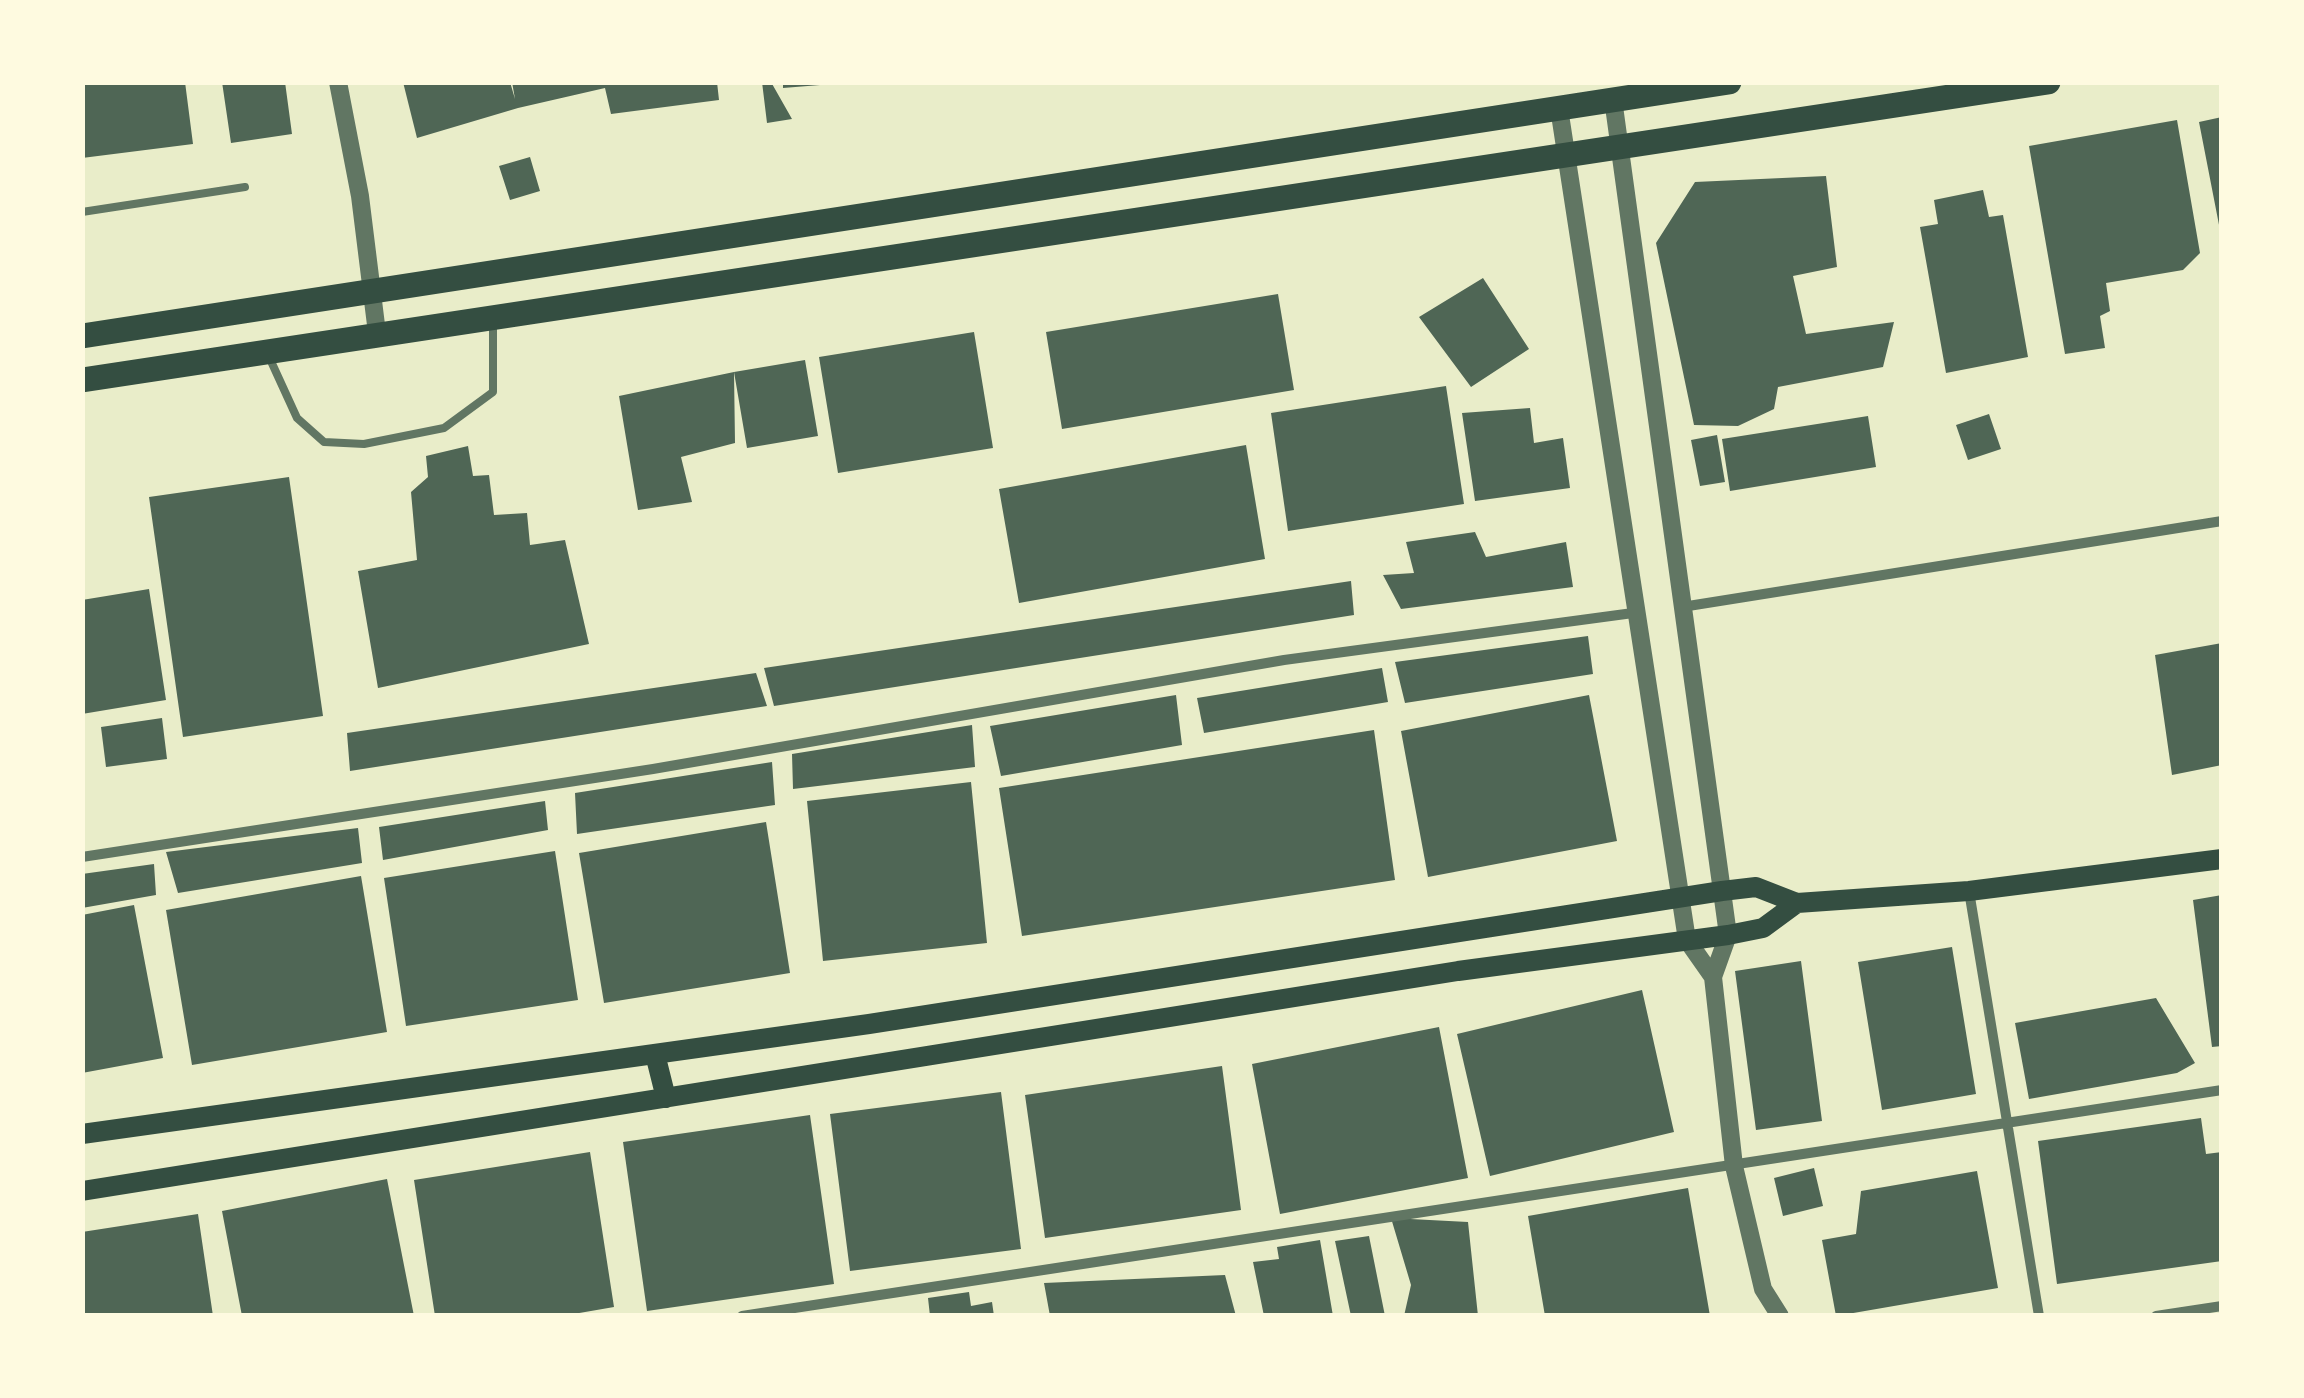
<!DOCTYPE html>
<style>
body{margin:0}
#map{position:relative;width:2304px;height:1398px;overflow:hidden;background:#e9edc9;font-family:"DM Sans",sans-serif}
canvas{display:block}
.frame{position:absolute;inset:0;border:85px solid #fefae0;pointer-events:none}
</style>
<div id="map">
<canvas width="2304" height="1398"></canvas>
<div class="frame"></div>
</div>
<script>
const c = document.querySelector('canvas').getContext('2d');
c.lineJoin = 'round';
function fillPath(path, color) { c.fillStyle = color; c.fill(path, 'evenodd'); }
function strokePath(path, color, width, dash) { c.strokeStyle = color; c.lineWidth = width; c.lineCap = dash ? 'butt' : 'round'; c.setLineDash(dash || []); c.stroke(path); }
fillPath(new Path2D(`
 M82,82H185L193,144L82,158Z
 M222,82H285L292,134L231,143Z
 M403,82H510L515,99L512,82H717L719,100L611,114L605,88L518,108L417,138Z
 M762,82H771L792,119L767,123Z
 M783,82H820V85L783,88Z
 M2222,117V230H2220L2199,122Z
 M2177,120L2200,253L2183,270L2106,283L2110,311L2100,316L2105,348L2065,354L2029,146Z
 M530,157L540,191L510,200L499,166Z
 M1826,176L1837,267L1793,276L1806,334L1894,322L1883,367L1778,387L1774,409L1738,426L1694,425L1656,243L1695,182Z
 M1983,190L1989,217L2003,215L2028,357L1946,373L1920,227L1938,224L1934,200Z
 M1483,278L1529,349L1471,387L1419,317Z
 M1278,294L1294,390L1062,429L1046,332Z
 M974,332L993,448L838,473L819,357Z
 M805,360L818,436L747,448L734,372Z
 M734,372L735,443L681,457L692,502L638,510L619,396Z
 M1446,386L1464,504L1288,531L1271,413Z
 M1530,408L1534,443L1563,438L1570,488L1475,501L1462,413Z
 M1989,414L2001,449L1968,460L1956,425Z
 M1868,416L1876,467L1730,491L1722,439Z
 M1717,435L1725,482L1700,486L1691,440Z
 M1246,445L1265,559L1019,603L999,489Z
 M468,446L473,476L489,475L494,515L527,513L530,545L565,540L589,644L378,688L358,571L417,560L411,492L428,477L426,456Z
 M289,477L323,716L183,737L149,497Z
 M1475,532L1486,557L1566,542L1573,587L1401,609L1383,575L1414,573L1406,542Z
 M1351,581L1354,615L774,706L764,668Z
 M149,589L166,700L82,714V600Z
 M1588,636L1593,674L1405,703L1395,662Z
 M2222,643V765L2172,775L2155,655Z
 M1382,668L1388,702L1204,733L1197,698Z
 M756,673L767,706L350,771L347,733Z
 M1176,695L1182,745L1001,776L990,726Z
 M1589,695L1617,841L1428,877L1401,731Z
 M162,718L167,759L106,767L101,727Z
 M972,725L975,767L793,789L792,754Z
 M1374,730L1395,880L1022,936L999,788Z
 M772,762L775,805L577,834L575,793Z
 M971,782L987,943L823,961L807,801Z
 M545,801L548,830L383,860L379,827Z
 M766,822L790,973L604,1003L579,853Z
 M358,828L362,863L178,893L166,852Z
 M555,851L578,1000L406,1026L384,878Z
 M154,864L156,895L82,908V874Z
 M361,876L387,1032L192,1065L166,910Z
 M2222,895V1046L2212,1047L2193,900Z
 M134,905L163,1058L82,1073V915Z
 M1952,947L1976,1094L1882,1110L1858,962Z
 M1801,961L1822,1121L1756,1130L1735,971Z
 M1642,990L1674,1132L1490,1176L1457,1034Z
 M2156,998L2195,1063L2177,1073L2029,1099L2015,1023Z
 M1439,1027L1468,1178L1280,1214L1252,1064Z
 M1222,1066L1241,1210L1045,1238L1025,1095Z
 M1001,1092L1021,1249L850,1271L830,1114Z
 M810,1115L834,1284L647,1311L623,1142Z
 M2201,1118L2206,1154L2222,1152V1261L2057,1284L2038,1141Z
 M590,1152L614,1307L562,1316H435L414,1180Z
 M1814,1168L1823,1206L1783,1216L1774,1178Z
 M1977,1171L1998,1288L1836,1316L1822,1240L1856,1234L1861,1191Z
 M387,1179L414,1316H242L222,1211Z
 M1688,1188L1710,1316H1545L1528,1216Z
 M198,1214L213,1316H82V1232Z
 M1391,1218L1468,1222L1478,1316H1404L1411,1285Z
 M1369,1236L1385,1316H1351L1335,1241Z
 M1320,1240L1333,1316H1264L1253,1262L1279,1259L1277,1247Z
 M1225,1275L1236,1316H1050L1044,1283Z
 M969,1292L971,1306L992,1302L994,1316H930L928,1298Z`), '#4f6655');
strokePath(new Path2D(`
 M82,212L245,187
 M270,359L297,418L324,442L364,444L444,428L493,392V320`), '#617663', 8);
strokePath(new Path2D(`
 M1682,607L2222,521
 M82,857L653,769L1284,660L1633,613
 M1969,891L2039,1316
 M742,1316L2222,1090
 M2156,1316L2222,1306`), '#617663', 10);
strokePath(new Path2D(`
 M338,82L360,196L377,333
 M1613,99L1728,935L1713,977L1734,1166L1763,1289L1780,1316
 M1559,108L1687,940L1713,977`), '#617663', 18);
strokePath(new Path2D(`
 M655,1054L666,1098
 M82,1134L869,1024L1722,891L1756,887L1797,903L1969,891L2222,859
 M82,1191L1458,971L1728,935L1763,928L1797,903`), '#344e41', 20);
strokePath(new Path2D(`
 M82,336L1729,82
 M82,380L2048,82`), '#344e41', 25);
</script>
